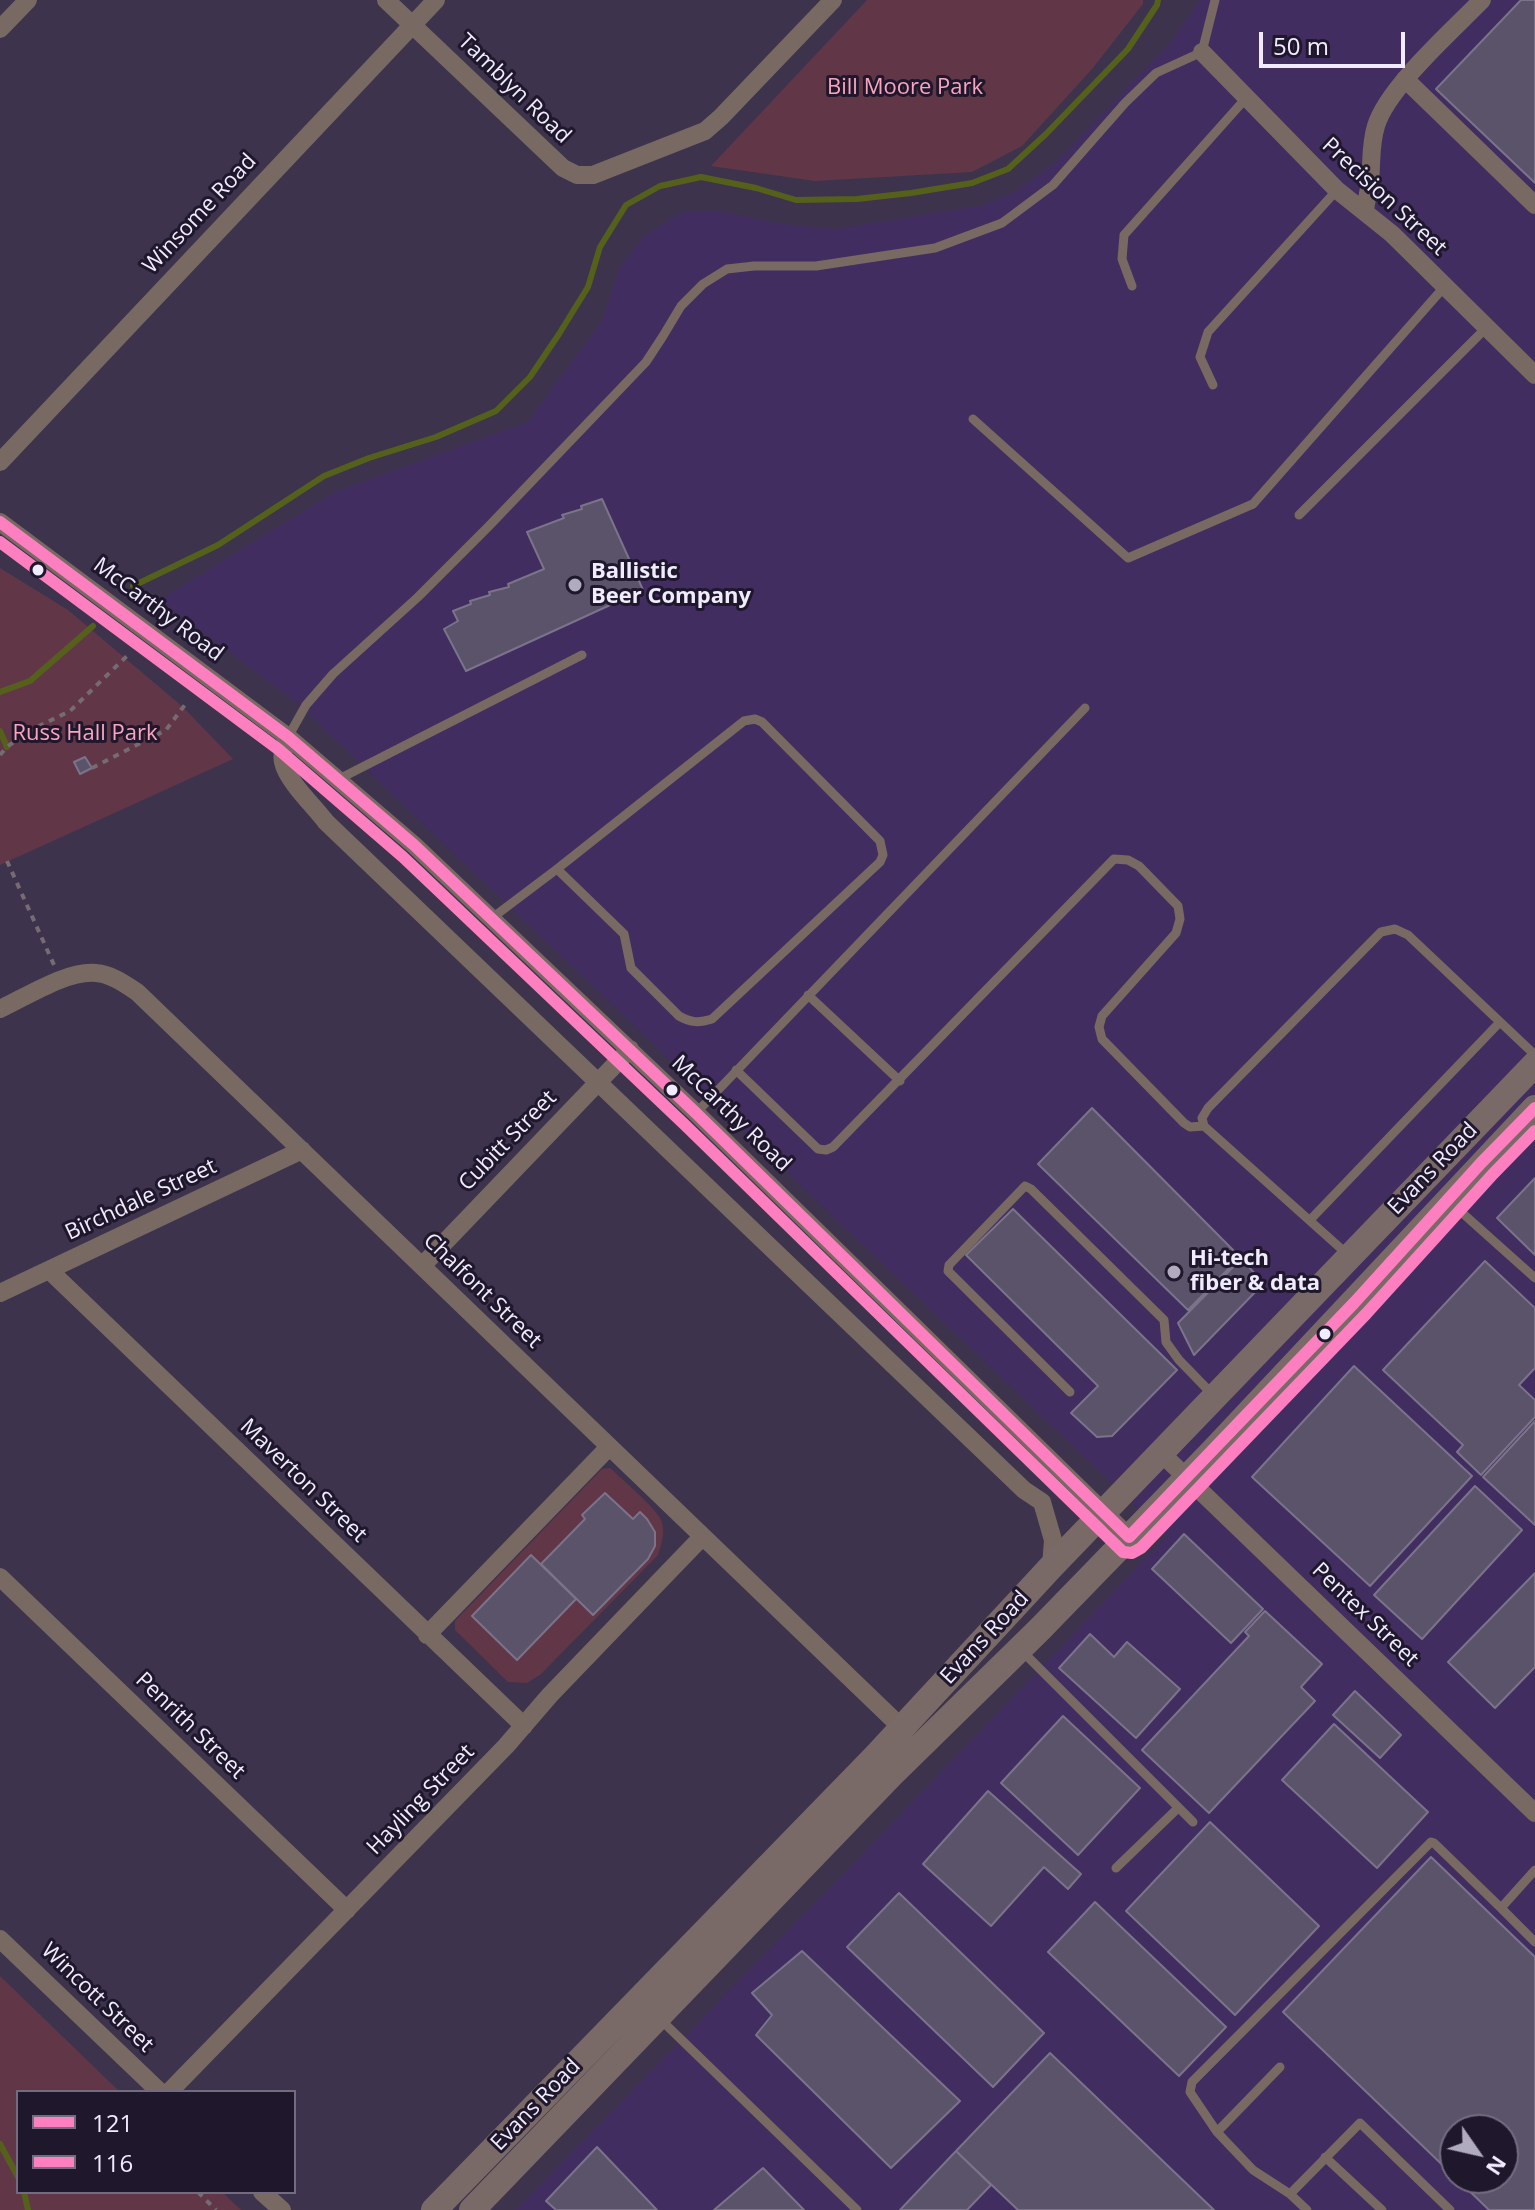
<!DOCTYPE html>
<style>
body{margin:0}
#map{position:relative;width:1535px;height:2210px;overflow:hidden;background:#3d334d;font-family:"Open Sans",sans-serif}
canvas{display:block}
.legend{position:absolute;left:16px;top:2090px;width:280px;height:104px;box-sizing:border-box;background:#1f172c;border:2px solid #736c80;margin:0;padding:10px 14px;list-style:none;font-size:24px;color:#f0ebfd}
.legend li{display:flex;align-items:center;gap:16px;height:40px}
.legend b{width:40px;border:2px solid #736c80}
.north{position:absolute;left:1439px;top:2114px;width:80px;height:80px;box-sizing:border-box;background:#1f172c;border:2px solid #736c80;border-radius:50%;rotate:124deg;font-size:22px;font-weight:700;line-height:32px;text-align:center;color:#f0ebfd}
.north::after{content:'';display:block;margin:auto;width:28px;height:36px;background:#b1abbf;clip-path:polygon(50% 0,100% 100%,50% 72%,0 100%)}
.scale{position:absolute;left:1259px;top:32px;width:146px;height:36px;box-sizing:border-box;border:4px solid #f0ebfd;border-top:0;padding-left:10px;font-size:24px;line-height:28px;white-space:nowrap;color:#f0ebfd;-webkit-text-stroke:6px #1f172c;paint-order:stroke}
</style>
<div id="map">
<canvas width="1535" height="2210"></canvas>
<ul class="legend">
<li><b style="height:10px;background:#fe7fbf"></b>121</li>
<li><b style="height:10px;background:#fe7fbf"></b>116</li>
</ul>
<div class="north">N</div>
<div class="scale">50 m</div>
</div>
<script>
const c = document.querySelector('canvas').getContext('2d');
c.lineJoin = 'round';
function fillPath(path, color) { c.fillStyle = color; c.fill(path, 'evenodd'); }
function strokePath(path, color, width, dash) { c.strokeStyle = color; c.lineWidth = width; c.lineCap = dash ? 'butt' : 'round'; c.setLineDash(dash || []); c.stroke(path); }
function write(font, color, halo, rows, align = 'center') {
  c.font = font + ' "Open Sans",sans-serif'; c.lineWidth = 6; c.setLineDash([]); c.textBaseline = 'middle'; c.strokeStyle = halo; c.fillStyle = color; for (const [text, x, y, turn = 0] of rows) {
    c.save(); c.translate(x, y); c.rotate((+turn || 0) * Math.PI / 180); c.textAlign = isNaN(turn) ? turn : align; if (halo) c.strokeText(text, 0, 0); c.fillText(text, 0, 0); c.restore();
  }
}
fillPath(new Path2D(`
 M1200,0H1535V2210H516L859,1858L1167,1536L296,702L160,600L335,492L528,422L602,321L619,269L644,236L683,212L720,211L781,224L837,229L984,205L1018,190L1056,162L1171,42ZM1455,2130H1503V2178H1455Z`), '#412d60');
fillPath(new Path2D(`
 M867,0H1143V4L1092,69L1022,146L972,172L815,181L711,166Z
 M0,568L68,610L183,707L233,759L0,865Z
 M610,1468C621,1478 654,1507 660,1518C666,1529 662,1543 658,1555L540,1675L527,1683L508,1682L455,1630V1621L602,1469Z
 M0,1976L120,2092H18V2192H222L241,2210H0Z`), '#613748');
strokePath(new Path2D(`
 M133,586L218,545L324,476L369,458L436,437L496,411L530,377L559,334L588,287L600,247L626,205L660,186L701,177L756,188L796,200L857,199L911,193L972,183L1008,169L1046,134L1128,49L1157,5L1158,0
 M0,692L30,681L93,626
 M0,731L7,747
 M0,2144L18,2177
 M24,2192L28,2210`), '#55611b', 6);
const building = new Path2D(`
 M1521,0H1535V183L1436,89Z
 M602,499L643,590L466,671L444,629L458,621L453,611L471,604L470,601L490,595L489,592L509,587L508,584L544,569L527,532L564,518L562,515L582,509L581,506Z
 M85,757L92,768L80,774L74,762Z
 M1092,1108L1240,1257L1188,1310L1038,1164Z
 M1535,1178V1255L1497,1218Z
 M1013,1209L1177,1370L1112,1436L1097,1437L1071,1413L1098,1386L966,1255Z
 M1241,1259L1264,1283L1194,1355L1178,1323Z
 M1485,1261L1535,1308V1368L1519,1385L1535,1400V1417L1481,1475L1457,1452L1463,1445L1383,1370Z
 M1354,1366L1472,1476L1370,1586L1252,1477Z
 M1535,1421V1525L1483,1477Z
 M1475,1486L1522,1530L1422,1639L1374,1595Z
 M605,1493L633,1519L640,1512L647,1519L655,1532V1546L648,1559L593,1615L541,1564L585,1519L582,1515Z
 M1184,1534L1263,1609L1231,1643L1152,1569Z
 M531,1555L576,1599L517,1660L472,1616Z
 M1535,1573V1667L1495,1708L1448,1662Z
 M1265,1611L1322,1664L1301,1687L1315,1701L1209,1813L1142,1750L1249,1636L1245,1632Z
 M1090,1634L1114,1657L1127,1642L1180,1689L1136,1738L1059,1668Z
 M1355,1691L1401,1735L1380,1758L1333,1715Z
 M1063,1716L1140,1788L1078,1855L1001,1783Z
 M1334,1724L1428,1812L1377,1868L1282,1780Z
 M988,1791L1081,1874L1068,1889L1044,1867L991,1926L923,1864Z
 M1210,1822L1319,1926L1235,2015L1126,1911Z
 M1431,1857L1535,1957V2210H1489L1456,2178H1503V2130H1455V2177L1283,2012Z
 M899,1893L1044,2033L993,2087L847,1947Z
 M1095,1902L1226,2027L1179,2076L1048,1952Z
 M802,1951L960,2101L891,2168L756,2035L772,2015L752,1993Z
 M1050,2053L1214,2210H1018L956,2151Z
 M597,2147L657,2210H556L546,2201Z
 M956,2151L991,2185L967,2210H900Z
 M763,2168L804,2210H714Z`);
fillPath(building, '#5b5369');
strokePath(building, '#7b738a', 2);
strokePath(new Path2D(`
 M0,755L7,747L29,731L70,711L130,653
 M92,768L166,730L187,702
 M7,861L54,965
 M198,2192L216,2210`), '#766b72', 4, [6, 6]);
strokePath(new Path2D(`
 M1132,286L1122,259L1124,235L1247,97
 M1213,385L1200,357L1208,332L1337,190
 M973,419L1128,558L1253,504L1445,286
 M1299,515L1487,327
 M288,737L306,705L333,674L418,597L488,527L646,362L663,336L681,306L703,284L727,269L754,266H816L935,248L1002,223L1053,185L1125,103L1156,73L1202,52L1215,0
 M339,779L582,655
 M492,918L557,869L744,721L755,719L762,722L880,841L883,855L880,862L712,1019C699,1023 691,1023 679,1016L631,968L624,934L557,869
 M808,995L900,1081
 M736,1070L818,1149L826,1150L833,1147L1114,859L1128,860L1139,866L1178,906L1180,919L1176,933L1102,1016L1099,1027L1102,1039L1184,1123L1190,1127L1204,1126
 M696,1113L1085,708
 M1450,1202L1535,1278
 M1310,1220L1500,1022
 M1347,1254L1204,1126L1202,1118L1208,1108L1381,932L1395,929L1408,935L1535,1055
 M1070,1392L948,1271L949,1265L1025,1186L1031,1189L1164,1320L1166,1342L1179,1360L1214,1396
 M1022,1651L1193,1822
 M1116,1868L1178,1808
 M1501,1908L1535,1942
 M660,2019L857,2210
 M1217,2132L1280,2067
 M1325,2157L1382,2210
 M1290,2194L1360,2123L1450,2210
 M1307,2210L1290,2194L1253,2170L1217,2132L1190,2092L1192,2082L1431,1842L1434,1843L1501,1908L1535,1870`), '#786962', 9);
strokePath(new Path2D(`
 M386,0L563,168L577,175H593L705,131L721,117L833,0
 M0,29L28,0
 M1202,52L1337,190L1392,234L1535,375
 M1405,79L1535,205
 M1365,211C1366,201 1369,191 1370,181C1372,162 1370,145 1376,126C1387,88 1453,30 1482,0
 M0,462L436,0
 M0,522L288,737L414,845L696,1113L1129,1537
 M288,737C285,745 281,753 283,762C287,781 314,806 326,822L1024,1490L1042,1502L1053,1540L1051,1567
 M0,1009C26,997 67,970 96,973C111,974 125,984 137,992L902,1728
 M422,1266L630,1049
 M49,1270L524,1726
 M0,1293L302,1150
 M1161,1453L1535,1813
 M0,1577L347,1910
 M427,1635L609,1447
 M0,1939L160,2092
 M169,2092L506,1746L550,1695L702,1537
 M262,2192L282,2210`), '#786962', 18);
strokePath(new Path2D(`
 M434,2210L875,1757L1051,1567L1535,1064
 M472,2210L891,1775L1040,1629L1213,1451L1535,1108`), '#7a6a67', 26);
strokePath(new Path2D(`
 M0,522L288,737L414,845L696,1113L1129,1537L1354,1303L1481,1163L1535,1108`), '#fe7fbf', 12);
strokePath(new Path2D(`
 M0,542L278,749L403,857L685,1125L1123,1552L1132,1553L1141,1548L1366,1314L1493,1174L1535,1131`), '#fe7fbf', 12);
for (const [x, y, r, color] of [
 [38,570,7,"#f0ebfd"],
 [575,585,8,"#b1abbf"],
 [672,1090,7,"#f0ebfd"],
 [1174,1272,8,"#b1abbf"],
 [1325,1334,7,"#f0ebfd"]
]) { const dot = new Path2D(); dot.arc(x, y, r, 0, 2 * Math.PI); c.fillStyle = color; c.fill(dot); strokePath(dot, '#1f172c', 3); }
write('22px', '#faa4be', '#1f172c', [
 ["Bill Moore Park",905,88],
 ["Russ Hall Park",85,734]
]);
write('22px', '#f0ebfd', '#1f172c', [
 ["Tamblyn Road",514,89,44],
 ["Precision Street",1384,197,43],
 ["Winsome Road",200,214,-47],
 ["McCarthy Road",158,610,37],
 ["McCarthy Road",731,1114,44],
 ["Cubitt Street",508,1141,-46],
 ["Evans Road",1433,1169,-46],
 ["Birchdale Street",141,1200,-25],
 ["Chalfont Street",482,1291,44],
 ["Maverton Street",303,1481,44],
 ["Pentex Street",1365,1615,44],
 ["Evans Road",985,1638,-47],
 ["Penrith Street",190,1726,44],
 ["Hayling Street",421,1800,-46],
 ["Wincott Street",97,1998,44],
 ["Evans Road",536,2105,-46]
]);
write('bold 22px', '#f0ebfd', '#1f172c', [
 ["Ballistic",591,572],
 ["Beer Company",591,597],
 ["Hi-tech",1190,1259],
 ["fiber & data",1190,1284]
], 'left');
</script>
